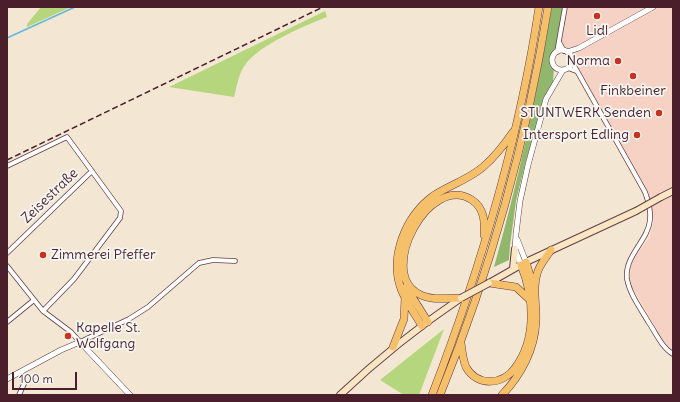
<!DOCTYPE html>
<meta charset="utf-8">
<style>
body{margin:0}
#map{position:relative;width:680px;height:402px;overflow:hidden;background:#f3e7d3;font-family:Delius,sans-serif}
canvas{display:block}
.frame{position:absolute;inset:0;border:8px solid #4a1f2b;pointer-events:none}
.scale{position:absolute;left:12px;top:372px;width:65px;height:18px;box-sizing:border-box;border:2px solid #4a1f2b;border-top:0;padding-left:5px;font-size:12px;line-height:14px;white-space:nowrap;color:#4a1f2b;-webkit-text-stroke:3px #f6f6f2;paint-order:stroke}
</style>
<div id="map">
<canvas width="680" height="402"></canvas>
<div class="frame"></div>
<div class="scale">100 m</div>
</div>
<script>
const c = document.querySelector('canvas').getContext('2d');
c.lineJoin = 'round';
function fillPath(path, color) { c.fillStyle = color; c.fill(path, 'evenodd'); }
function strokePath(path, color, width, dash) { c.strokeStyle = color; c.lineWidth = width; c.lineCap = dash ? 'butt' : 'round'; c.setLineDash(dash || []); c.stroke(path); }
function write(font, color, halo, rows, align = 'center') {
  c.font = font + ' Delius,sans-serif'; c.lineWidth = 3.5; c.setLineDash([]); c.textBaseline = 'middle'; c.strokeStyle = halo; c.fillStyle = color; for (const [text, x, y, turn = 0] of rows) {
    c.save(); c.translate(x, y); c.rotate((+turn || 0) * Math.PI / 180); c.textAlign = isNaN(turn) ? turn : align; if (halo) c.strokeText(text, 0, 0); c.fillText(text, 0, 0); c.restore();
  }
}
fillPath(new Path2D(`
 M566,7H673V350L667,345L663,340L632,287L630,279V272L631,265L636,255L649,238L654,219L638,186L570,65L571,57L560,38Z`), '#f6d2c4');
fillPath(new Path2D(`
 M41,7H71L27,27V24Z
 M325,11L327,17C304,26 259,45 245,65C238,75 237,86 234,97L169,87Z
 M444,329L419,395H404L380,380Z`), '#b6d67d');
fillPath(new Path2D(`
 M552,7H564L558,43L551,56V60L554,66L553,83L546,96L525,164L516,201L510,245L509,260L494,267C518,182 537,94 552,7Z`), '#90b76c');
strokePath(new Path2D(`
 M7,38L75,7`), '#61b7de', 1.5);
const minor = new Path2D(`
 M559,42L564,51
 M557,52L565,7
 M572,62L645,192C648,200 651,211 650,220C648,241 624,256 627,279C630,295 641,309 649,323C656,333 662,348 673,354
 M568,68L576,71
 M7,166L67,137L121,211L120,218L74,279L43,311
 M7,253L92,171
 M7,266L43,311L71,332L80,342L129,319L148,307L199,263L213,260L235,261
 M7,322L34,300
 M19,395L24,384L20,372`);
const tertiary = new Path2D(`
 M552 60a10 10 0 1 1 20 0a10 10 0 1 1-20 0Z
 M567,52L579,48L653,7
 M517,239L526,262
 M521,265L515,249L516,234L520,201L528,165L546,99L563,70
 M7,379L61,350L80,342L130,395`);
const secondary = new Path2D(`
 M661,197L673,191
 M513,269L515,249
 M489,283L526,262L636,211
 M340,395C378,359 418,327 461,298`);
const trunk = new Path2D(`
 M526,262L533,285
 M489,283L516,287L530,300
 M407,286L411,295L428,322
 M461,298C448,298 431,301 419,294C376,272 430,172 472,200C484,208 485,221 484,235
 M422,326C415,314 406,302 401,289C389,256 406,216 433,196C449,185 468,180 483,167C495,157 504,145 513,132
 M461,343C462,351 463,360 466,367C477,387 503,385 515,368C537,339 534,297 521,265
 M393,347L404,319L405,297
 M432,395C480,270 519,140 539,7
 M440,395C490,272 527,138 548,7
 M502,395C521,375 535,349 536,321C537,305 532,289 537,274C539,265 546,258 551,250`);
strokePath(minor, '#633d44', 5.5);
strokePath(tertiary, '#633d44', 6);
strokePath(secondary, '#633d44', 8);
strokePath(trunk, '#633d44', 8);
strokePath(minor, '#fff', 4);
strokePath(tertiary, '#fff', 5);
strokePath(secondary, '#fbe6c4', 6);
strokePath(trunk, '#f6c06b', 7);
strokePath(new Path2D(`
 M7,160L323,7`), '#4a1f2b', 1.5, [6, 3]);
const secondaryBridge = new Path2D(`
 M636,211L661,197
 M461,298L489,283`);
strokePath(secondaryBridge, '#633d44', 8, []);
strokePath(secondaryBridge, '#fbe6c4', 6);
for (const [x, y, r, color] of [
 [597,16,4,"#c8321e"],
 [618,61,4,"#c8321e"],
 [633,76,4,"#c8321e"],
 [659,113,4,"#c8321e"],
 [637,135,4,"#c8321e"],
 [43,255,4,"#c8321e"],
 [68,336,4,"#c8321e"]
]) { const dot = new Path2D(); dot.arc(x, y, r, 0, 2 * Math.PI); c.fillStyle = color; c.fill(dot); strokePath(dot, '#f6f6f2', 1.5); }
write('14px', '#4a1f2b', '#f6f6f2', [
 ["Lidl",597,31,"center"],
 ["Norma",610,61],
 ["Finkbeiner",633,91,"center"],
 ["STUNTWERK Senden",651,113],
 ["Intersport Edling",629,135],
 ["Zimmerei Pfeffer",51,255,"left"],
 ["Kapelle St.",76,328,"left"],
 ["Wolfgang",76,344,"left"]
], 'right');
write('14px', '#4a1f2b', '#f6f6f2', [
 ["Zeisestraße",50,196,-44]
]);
</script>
